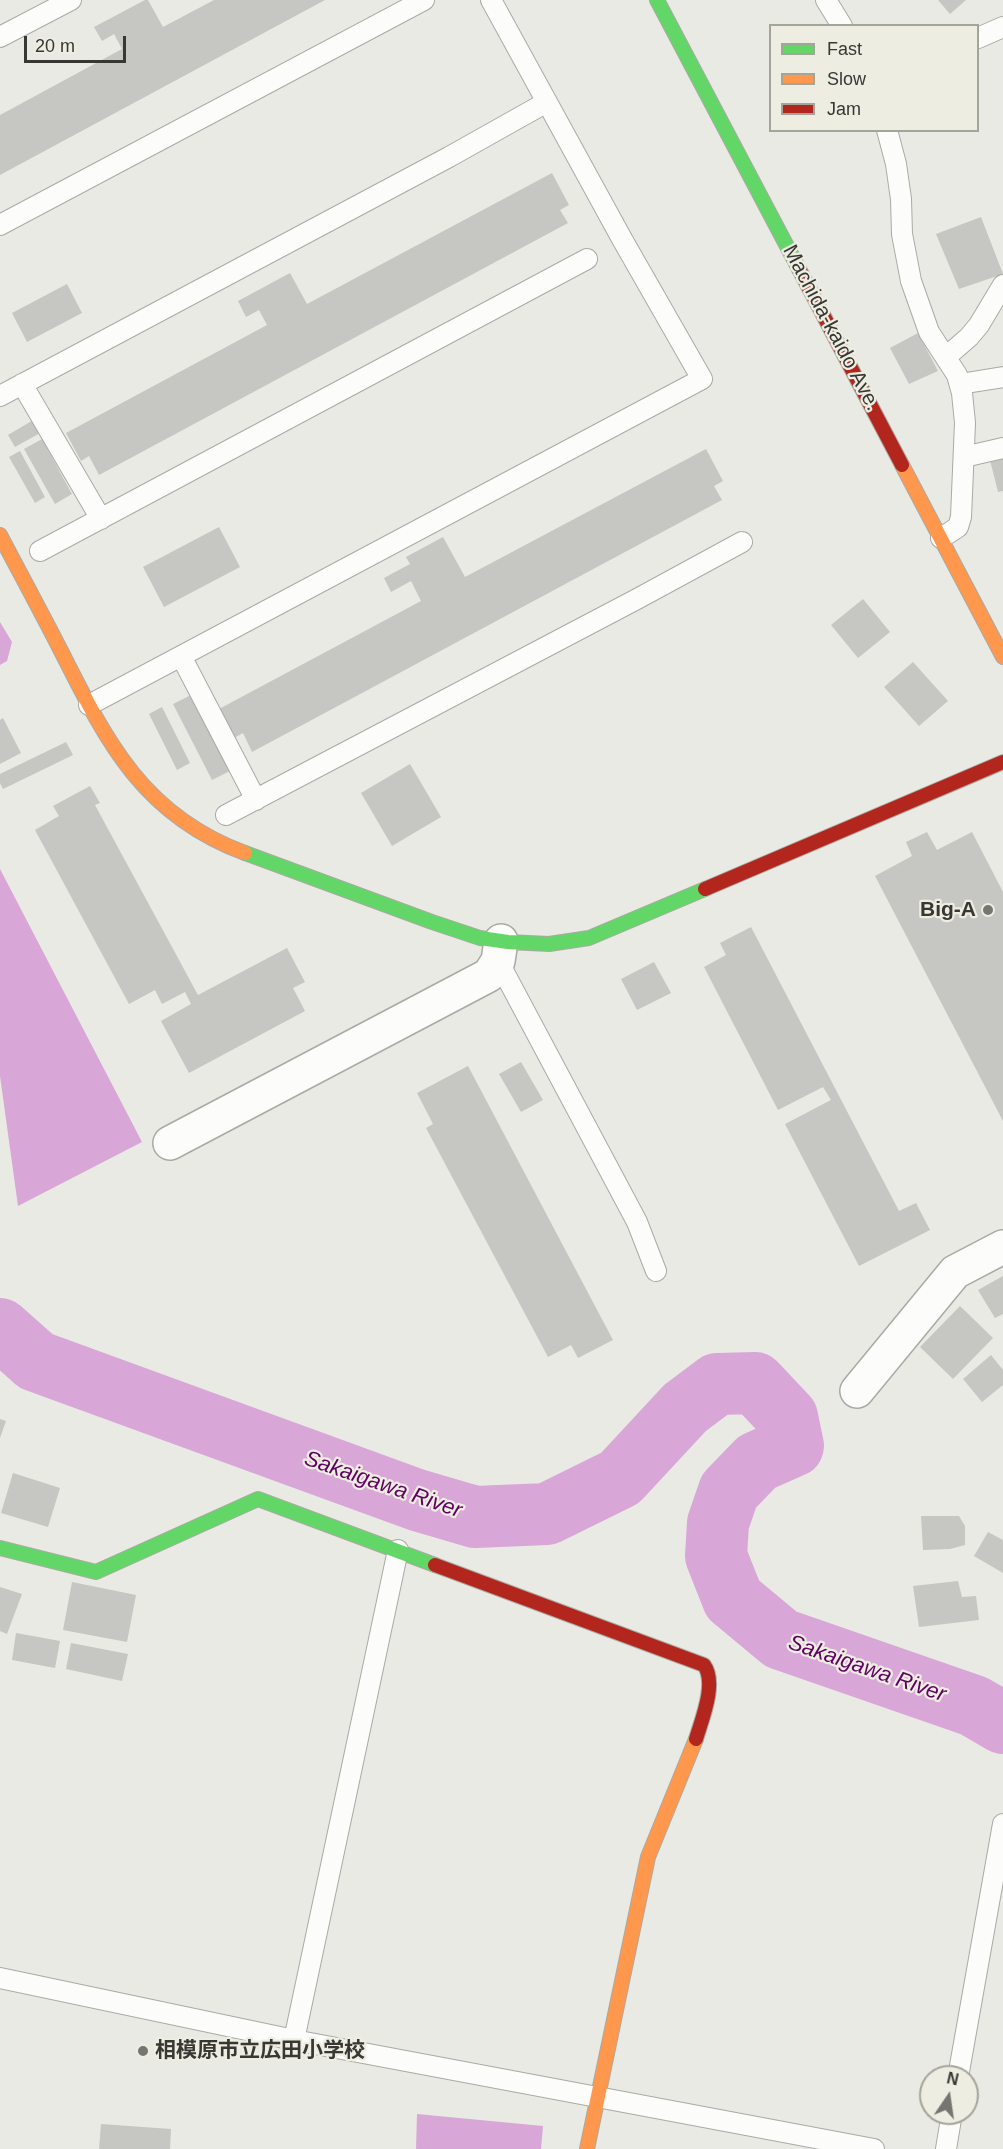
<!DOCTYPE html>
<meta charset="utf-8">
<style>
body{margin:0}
#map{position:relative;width:1003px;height:2149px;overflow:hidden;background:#eaeae4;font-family:Helvetica,sans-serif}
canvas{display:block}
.legend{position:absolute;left:769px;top:24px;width:210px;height:108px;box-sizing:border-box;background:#edede1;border:2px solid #a5a49b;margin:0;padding:8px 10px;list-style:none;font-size:18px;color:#383733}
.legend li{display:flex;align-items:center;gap:12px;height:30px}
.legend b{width:30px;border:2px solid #a5a49b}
.north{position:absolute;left:919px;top:2065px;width:60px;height:60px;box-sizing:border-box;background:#edede1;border:2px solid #a5a49b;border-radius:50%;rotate:13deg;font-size:16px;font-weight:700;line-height:24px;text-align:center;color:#383733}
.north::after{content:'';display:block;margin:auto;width:21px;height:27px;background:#767671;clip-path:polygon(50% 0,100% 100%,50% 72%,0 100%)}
.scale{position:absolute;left:24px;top:36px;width:102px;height:27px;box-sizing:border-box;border:3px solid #383733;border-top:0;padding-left:8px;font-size:18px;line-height:21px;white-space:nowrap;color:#383733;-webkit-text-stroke:4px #edede1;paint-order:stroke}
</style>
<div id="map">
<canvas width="1003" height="2149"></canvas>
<ul class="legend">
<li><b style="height:8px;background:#63d668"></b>Fast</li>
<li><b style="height:8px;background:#ff974d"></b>Slow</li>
<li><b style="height:8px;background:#b3261e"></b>Jam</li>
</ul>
<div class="north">N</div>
<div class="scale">20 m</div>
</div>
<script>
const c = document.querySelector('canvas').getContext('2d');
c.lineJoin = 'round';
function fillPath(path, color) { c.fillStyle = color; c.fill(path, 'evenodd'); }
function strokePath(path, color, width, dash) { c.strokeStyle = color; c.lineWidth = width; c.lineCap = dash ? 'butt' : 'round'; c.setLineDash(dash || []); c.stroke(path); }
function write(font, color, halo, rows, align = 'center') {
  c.font = font + ' Helvetica,"Noto Sans JP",sans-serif'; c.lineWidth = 4.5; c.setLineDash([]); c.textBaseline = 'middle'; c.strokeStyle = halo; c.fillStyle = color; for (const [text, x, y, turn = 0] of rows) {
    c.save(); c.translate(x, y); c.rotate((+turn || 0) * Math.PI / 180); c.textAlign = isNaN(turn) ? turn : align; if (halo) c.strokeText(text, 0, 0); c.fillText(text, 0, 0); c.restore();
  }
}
fillPath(new Path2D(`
 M0,622L12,642L7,661L0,665Z
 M0,869L142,1142L18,1206L0,1076Z
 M417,2114L543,2126L541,2149H416Z`), '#d8a6d7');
strokePath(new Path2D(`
 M0,1329L36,1361L417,1500L475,1517L547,1514L620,1478L685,1408L717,1384L755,1383L787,1417L793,1446L757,1462L729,1491L718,1523L716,1556L733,1599L781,1639L974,1706L1003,1723`), '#d8a6d7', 62);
fillPath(new Path2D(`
 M145,0H148L163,27L214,0H325L0,175V115L122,49L114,34L102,41L94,27Z
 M938,0H966L950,14Z
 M552,173L569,205L560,210L568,223L99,475L89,456L81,461L66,433L267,325L259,310L246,317L238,301L290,273L307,304Z
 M981,217L1003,274L959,289L936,234Z
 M67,284L82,313L27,342L12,313Z
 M918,333L938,371L909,384L890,348Z
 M35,419L42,432L15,447L8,435Z
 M42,439L72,494L55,504L24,449Z
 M706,449L723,481L714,486L722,500L252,752L243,733L234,738L219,709L421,601L411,581L391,592L384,578L410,564L406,557L443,537L465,577Z
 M20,451L45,497L35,503L9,457Z
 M1003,457V491L998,492L990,460Z
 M219,527L240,567L164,607L143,567Z
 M863,599L890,632L858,658L831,625Z
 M913,662L948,701L919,726L884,687Z
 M193,694L232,770L212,780L173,704Z
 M162,707L190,763L177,770L149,714Z
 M3,718L21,753L0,764V720Z
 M66,742L73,755L3,789L0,783V774Z
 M410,764L441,817L392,846L361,793Z
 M90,786L100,803L95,805L198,995L287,948L305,982L293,988L305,1011L189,1073L161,1021L191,1004L185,992L162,1004L155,990L129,1004L35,830L59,816L53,806Z
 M927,832L937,850L972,832L1003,892V1121L875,876L912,856L906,842Z
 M751,927L899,1211L916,1203L930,1230L859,1266L785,1124L831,1100L823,1087L778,1110L704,967L726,955L720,943Z
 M654,962L671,993L637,1010L621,979Z
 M521,1062L543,1100L521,1112L499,1074Z
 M468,1066L613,1340L578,1358L571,1345L548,1357L426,1128L433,1124L417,1093Z
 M1003,1276V1314L995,1318L978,1290Z
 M960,1306L993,1338L953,1379L920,1347Z
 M991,1355L1003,1370V1385L982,1402L963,1379Z
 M0,1419L6,1421L0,1438Z
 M13,1473L60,1488L48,1527L1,1513Z
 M921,1516H959L965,1526V1545L950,1549L923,1550Z
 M988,1532L1003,1540V1573L974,1556Z
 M958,1581L962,1597L976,1596L979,1620L919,1627L913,1586Z
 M72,1582L136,1595L127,1642L63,1630Z
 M0,1587L22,1594L7,1634L0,1631Z
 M16,1633L60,1641L55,1668L12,1660Z
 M71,1643L128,1654L122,1681L66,1669Z
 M101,2124L171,2129L170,2149H99Z`), '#c6c6c2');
const lane = new Path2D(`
 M826,0L842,26
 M0,37L71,0
 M978,38L1003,27
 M887,130L896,164L901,199L902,234L911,281L929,332L957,375L962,393L965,423L961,517L958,527L941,538
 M0,225L424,0
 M946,357L969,337L979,325L1003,285
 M22,384L101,519
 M960,384L1003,377
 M0,396L449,157L547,102
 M964,457L1003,448
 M40,551L587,259
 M181,656L256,800
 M89,705L702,379L622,239L491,0
 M226,815L637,599L742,542
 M498,961L637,1222L656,1271
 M398,1550L294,2040L874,2149
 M0,1978L294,2040
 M958,2077L1003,1824
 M946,2149L952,2113`);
const street = new Path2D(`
 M170,1143L489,975L498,961L501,941
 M857,1391L955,1272L1003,1247`);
const fast = new Path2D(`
 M657,0L799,269
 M245,853L432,922L480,938L508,942L549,944L589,938L705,889
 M0,1548L96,1572L258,1499L435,1565`);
const slow = new Path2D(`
 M902,465L1003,657
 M0,535C20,573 40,610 60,649C106,740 142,815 245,853
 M587,2149L648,1857L696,1739`);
const jam = new Path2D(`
 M799,269L902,465
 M705,889L1003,762
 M435,1565L704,1665C717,1683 702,1719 696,1739`);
strokePath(lane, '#aaaaa5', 22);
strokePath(street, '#aaaaa5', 36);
strokePath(fast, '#aaaaa5', 16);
strokePath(slow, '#aaaaa5', 16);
strokePath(jam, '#aaaaa5', 16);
strokePath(lane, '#fcfcfb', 20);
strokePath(street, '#fcfcfb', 33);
strokePath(fast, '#63d668', 14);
strokePath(slow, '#ff974d', 14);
strokePath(jam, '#b3261e', 14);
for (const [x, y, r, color] of [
 [988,910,6,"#767671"],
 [143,2051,6,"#767671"]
]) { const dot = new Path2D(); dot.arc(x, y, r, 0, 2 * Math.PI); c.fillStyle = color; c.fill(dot); strokePath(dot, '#edede1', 2); }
write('21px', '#383733', '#edede1', [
 ["Machida-kaido Ave.",831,328,62]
]);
write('bold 21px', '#383733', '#edede1', [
 ["Big-A",976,910],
 ["相模原市立広田小学校",155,2051,"left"]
], 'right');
write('italic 22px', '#600163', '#edede1', [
 ["Sakaigawa River",383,1485,19],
 ["Sakaigawa River",867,1669,19]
]);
</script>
